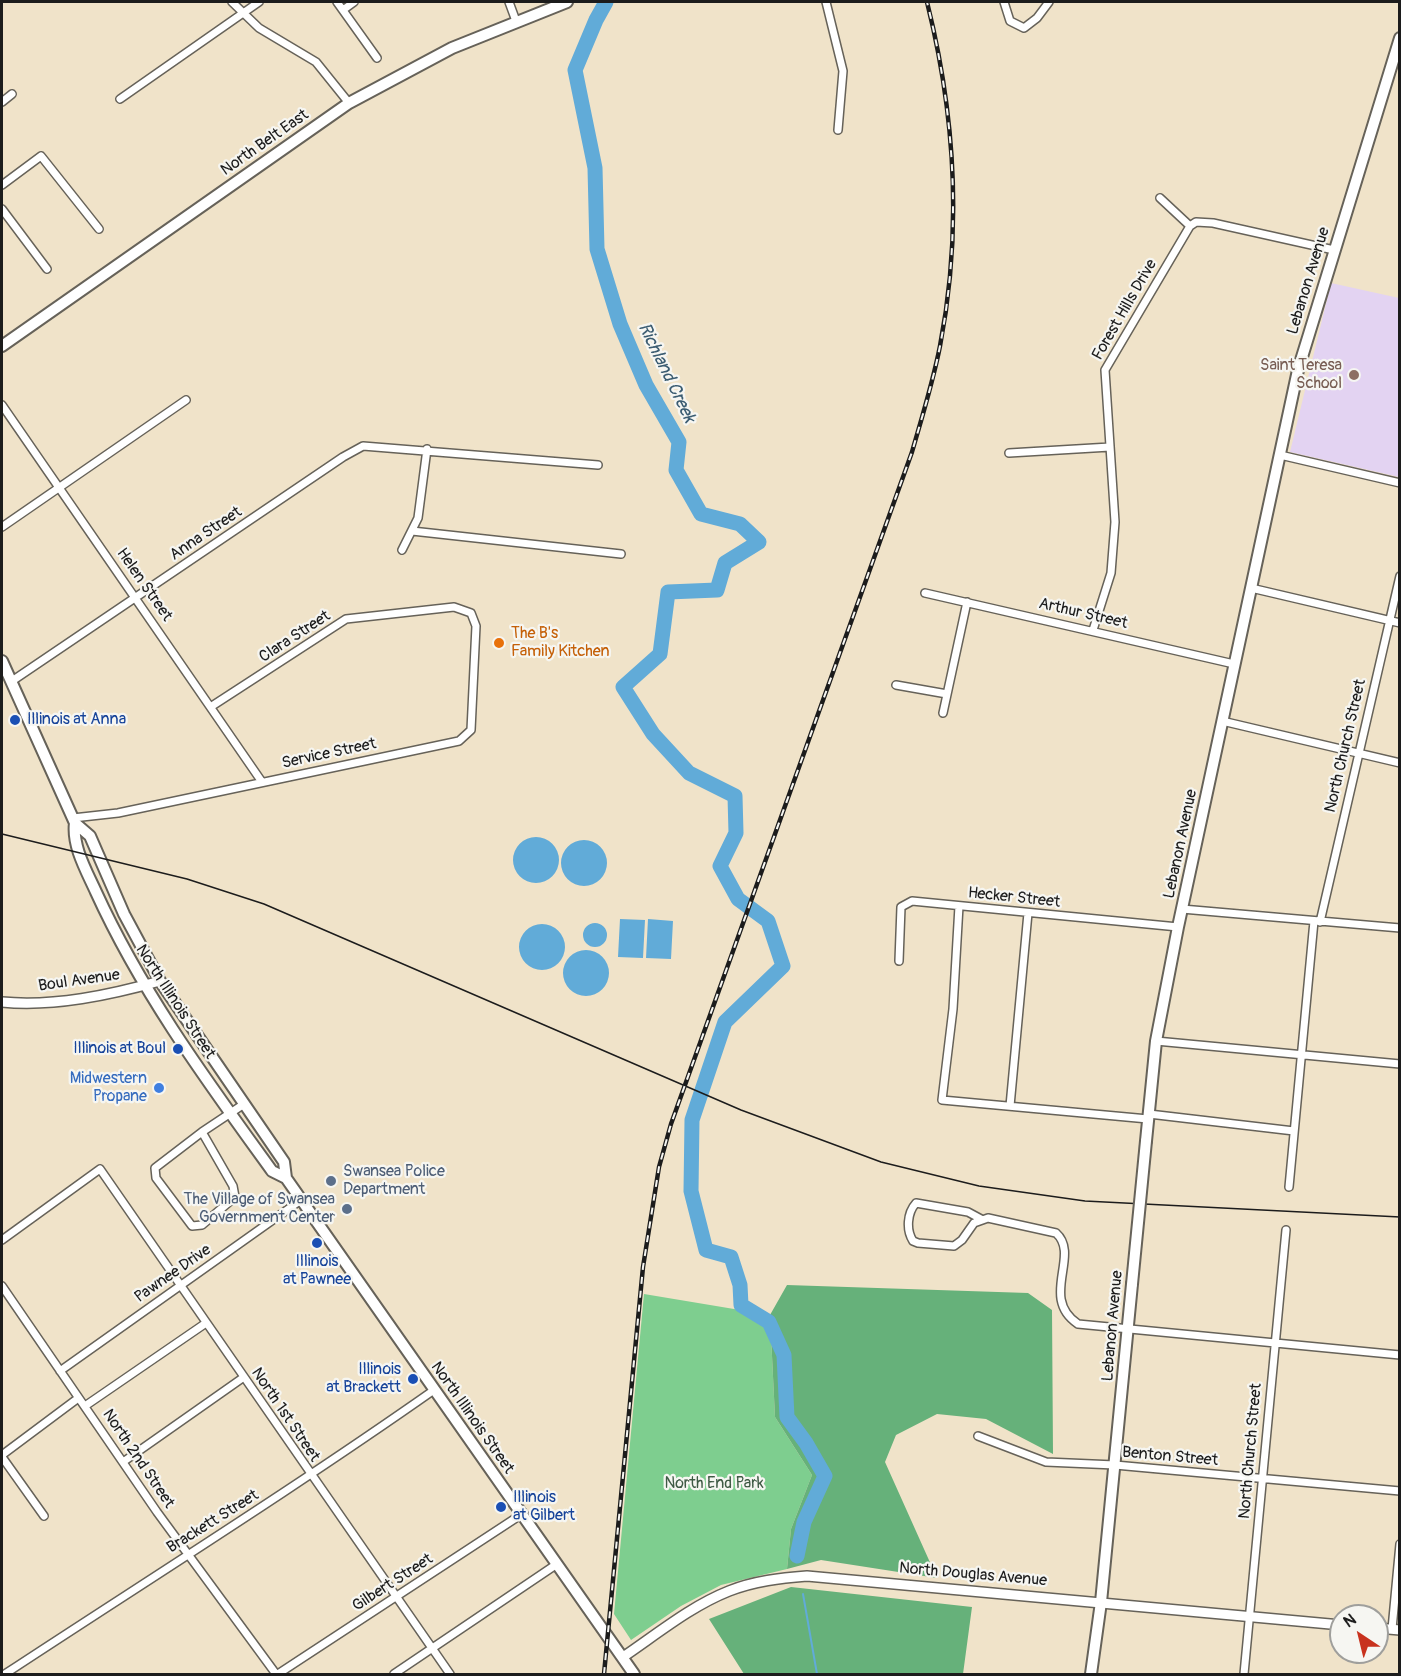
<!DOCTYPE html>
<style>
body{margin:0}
#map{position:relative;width:1401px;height:1676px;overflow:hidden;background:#f0e3c9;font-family:Pangolin,sans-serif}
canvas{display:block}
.frame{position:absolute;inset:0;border:3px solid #1c1c1c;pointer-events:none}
.north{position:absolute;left:1329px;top:1604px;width:60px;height:60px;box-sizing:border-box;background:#f6f6f2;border:2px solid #9f9f9c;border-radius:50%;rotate:325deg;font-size:16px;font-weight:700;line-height:24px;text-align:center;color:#1c1c1c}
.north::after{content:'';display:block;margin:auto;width:21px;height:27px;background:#c8321e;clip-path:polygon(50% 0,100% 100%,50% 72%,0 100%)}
</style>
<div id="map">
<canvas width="1401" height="1676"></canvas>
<div class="frame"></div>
<div class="north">N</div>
</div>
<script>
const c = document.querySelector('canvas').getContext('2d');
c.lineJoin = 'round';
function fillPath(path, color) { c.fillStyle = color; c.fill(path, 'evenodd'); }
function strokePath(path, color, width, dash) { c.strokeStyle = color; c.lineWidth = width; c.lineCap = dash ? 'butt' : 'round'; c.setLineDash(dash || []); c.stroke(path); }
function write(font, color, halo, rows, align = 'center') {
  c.font = font + ' Pangolin,sans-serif'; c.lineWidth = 4.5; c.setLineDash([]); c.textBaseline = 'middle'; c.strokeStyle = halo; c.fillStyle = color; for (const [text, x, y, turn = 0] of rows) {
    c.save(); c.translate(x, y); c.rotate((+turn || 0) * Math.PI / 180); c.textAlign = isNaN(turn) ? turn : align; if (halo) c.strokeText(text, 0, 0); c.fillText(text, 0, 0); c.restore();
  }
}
fillPath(new Path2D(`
 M1331,283L1399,298V477L1290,452Z`), '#e3d3f2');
fillPath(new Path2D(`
 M644,1294L770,1315L775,1417L812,1475L791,1529L787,1569L721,1585L681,1606L631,1640L614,1614Z`), '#7ece8f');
fillPath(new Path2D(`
 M787,1285L1028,1293L1052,1310L1053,1454L986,1419L937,1414L896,1435L885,1462L937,1578L821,1560L787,1569L791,1529L812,1475L775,1417L770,1315Z
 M791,1587L972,1607L963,1674H744L709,1619Z`), '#66b17a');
fillPath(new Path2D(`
 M513 860a23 23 0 1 1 46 0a23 23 0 1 1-46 0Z
 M561 863a23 23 0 1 1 46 0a23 23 0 1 1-46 0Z
 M620,919L645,920L643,958L618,957Z
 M648,919L673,921L671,959L646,958Z
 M583 935a12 12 0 1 1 24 0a12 12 0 1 1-24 0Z
 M519 947a23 23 0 1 1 46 0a23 23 0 1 1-46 0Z
 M563 973a23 23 0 1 1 46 0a23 23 0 1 1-46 0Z`), '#61abd8');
strokePath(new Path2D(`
 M803,1594L817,1674`), '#61abd8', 2);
strokePath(new Path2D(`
 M606,2L596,20L575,70L595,168L597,249L620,324L646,385L679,442L676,470L701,514L740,524L759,542L725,563L717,590L668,592L660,654L623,687L653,734L689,773L735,796L736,833L720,866L738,899L768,921L783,966L725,1022L692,1120L691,1191L706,1250L731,1257L740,1285L741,1305L769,1322L784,1355L787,1417L806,1443L825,1476L804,1522L797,1556`), '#61abd8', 15);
const minor = new Path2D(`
 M232,2L259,28L316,62L349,103
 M337,2L377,58
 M509,2L516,21
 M826,2L843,71L838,130
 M1004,2L1010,21L1024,28L1037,18L1049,2
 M343,10L354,2
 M120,99L259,2
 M2,102L12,94
 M2,185L41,156L99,229
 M1160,198L1190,226
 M2,209L47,269
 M2,405L262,782
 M1009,453L1110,447
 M1280,455L1400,483
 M2,527L186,400
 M412,531L621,554
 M402,550L418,518L427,449
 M1251,588L1400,623
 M925,593L1234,664
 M1093,630L1111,573L1115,522L1105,370L1190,226L1196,222L1213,223L1334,250
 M12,681L343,457L363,446L598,465
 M896,685L947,694
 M943,713L967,602
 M1222,721L1400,763
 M73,818L118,813L459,741L471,730L476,626L471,613L454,607L346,619L212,706
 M959,906L953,1009L942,1100L1148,1119
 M1182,909L1400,928
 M1320,922L1400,576
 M899,961L901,907L912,901L1178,927
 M1156,1041L1400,1064
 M1010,1106L1028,913
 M1149,1114L1294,1131
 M202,1132L233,1186L235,1197L202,1225L192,1226L156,1178L155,1168Z
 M202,1132L244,1104
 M1289,1187L1314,921
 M981,1219L968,1212L916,1203C907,1213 906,1230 913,1241L918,1243L954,1246L962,1240L974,1223L988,1218L1056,1233C1081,1255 1039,1298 1078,1324L1400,1355
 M2,1240L100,1169L450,1674
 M2,1286L157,1512L276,1674
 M60,1371L301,1200
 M85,1406L206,1323
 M978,1436L1046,1462L1115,1465L1400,1491
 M2,1455L77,1399
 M2,1457L44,1516
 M123,1462L244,1377
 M1392,1629L1400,1544
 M5,1674C148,1580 293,1489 434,1390
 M278,1674L522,1514
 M394,1674L557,1564
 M1244,1674L1286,1230`);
const tertiary = new Path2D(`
 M2,1002C54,1007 110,995 160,981
 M1377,1628L1400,1630
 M623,1657C657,1634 691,1606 729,1591C754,1581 781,1578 807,1576L1341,1625`);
const secondary = new Path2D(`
 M1146,1141L1156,1041L1178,927L1298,370L1400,38
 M1091,1674L1101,1602L1132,1284`);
const primary = new Path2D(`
 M2,346L349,103L452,48L567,2
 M2,661L75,823L90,836L124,914L160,981L284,1162L286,1178
 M75,823C72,846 86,870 96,892C142,993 207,1081 272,1171L286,1178L634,1674`);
strokePath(minor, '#666259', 10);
strokePath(tertiary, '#666259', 12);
strokePath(secondary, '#666259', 14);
strokePath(primary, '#666259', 14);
strokePath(minor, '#fff', 7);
strokePath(tertiary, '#fff', 9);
strokePath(secondary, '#fff', 10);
strokePath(primary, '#fff', 10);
strokePath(new Path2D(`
 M2,834L187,879L264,904L741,1110L881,1162L979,1186L1085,1201L1400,1217`), '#1c1c1c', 1.5);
const rail = new Path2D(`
 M604,1674L643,1267L659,1167L671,1124L912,452C922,417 933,382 940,346C962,232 955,114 927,2`);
strokePath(rail, '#1c1c1c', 4.5);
strokePath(rail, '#f6f6f2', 2, [7]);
const secondaryBridge = new Path2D(`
 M1132,1284L1146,1141`);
strokePath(secondaryBridge, '#666259', 14, []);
strokePath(secondaryBridge, '#fff', 10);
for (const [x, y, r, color] of [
 [1354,375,6,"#8d6e63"],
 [499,643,6,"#e8710a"],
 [15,720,6,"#1a4fb4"],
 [178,1049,6,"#1a4fb4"],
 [159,1088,6,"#3f7fe0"],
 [331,1181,6,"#5c6f8a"],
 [347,1209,6,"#5c6f8a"],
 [317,1243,6,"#1a4fb4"],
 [413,1379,6,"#1a4fb4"],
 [501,1507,6,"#1a4fb4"]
]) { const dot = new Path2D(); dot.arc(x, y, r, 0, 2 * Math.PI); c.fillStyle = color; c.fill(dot); strokePath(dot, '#f6f6f2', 2); }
write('16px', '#1c1c1c', '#f6f6f2', [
 ["North Belt East",265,143,-35],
 ["Lebanon Avenue",1309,281,-73],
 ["Forest Hills Drive",1125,310,-60],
 ["Anna Street",206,534,-34],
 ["Helen Street",144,585,55],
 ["Arthur Street",1083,614,13],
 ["Clara Street",295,637,-33],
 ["North Church Street",1346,746,-77],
 ["Service Street",329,754,-12],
 ["Lebanon Avenue",1181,844,-78],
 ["Hecker Street",1014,898,6],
 ["Boul Avenue",79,981,-8],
 ["North Illinois Street",175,1002,57],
 ["Pawnee Drive",173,1274,-35],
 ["Lebanon Avenue",1113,1326,-85],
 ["North 1st Street",285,1415,56],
 ["North Illinois Street",472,1418,55],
 ["North Church Street",1251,1451,-85],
 ["Benton Street",1170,1457,5],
 ["North 2nd Street",138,1459,56],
 ["Brackett Street",213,1522,-32],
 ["North Douglas Avenue",973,1575,5],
 ["Gilbert Street",393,1583,-33]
]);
write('16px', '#785e54', '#f6f6f2', [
 ["Saint Teresa",1342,366],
 ["School",1342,384]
], 'right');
write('16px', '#c56008', '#f6f6f2', [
 ["The B's",511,634],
 ["Family Kitchen",511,652]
], 'left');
write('16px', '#164399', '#f6f6f2', [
 ["Illinois at Anna",27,720],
 ["Illinois at Boul",166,1049,"right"],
 ["Illinois",317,1262,"center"],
 ["at Pawnee",317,1280,"center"],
 ["Illinois",401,1370,"right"],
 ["at Brackett",401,1388,"right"],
 ["Illinois",513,1498],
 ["at Gilbert",513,1516]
], 'left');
write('16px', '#366cbe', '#f6f6f2', [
 ["Midwestern",147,1079],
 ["Propane",147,1097]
], 'right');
write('16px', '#4e5e75', '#f6f6f2', [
 ["Swansea Police",343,1172],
 ["Department",343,1190],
 ["The Village of Swansea",335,1200,"right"],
 ["Government Center",335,1218,"right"]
], 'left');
write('16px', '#3e5a44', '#f6f6f2', [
 ["North End Park",714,1484]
]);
write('italic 18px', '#3b5c71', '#f6f6f2', [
 ["Richland Creek",666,373,64]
]);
</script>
